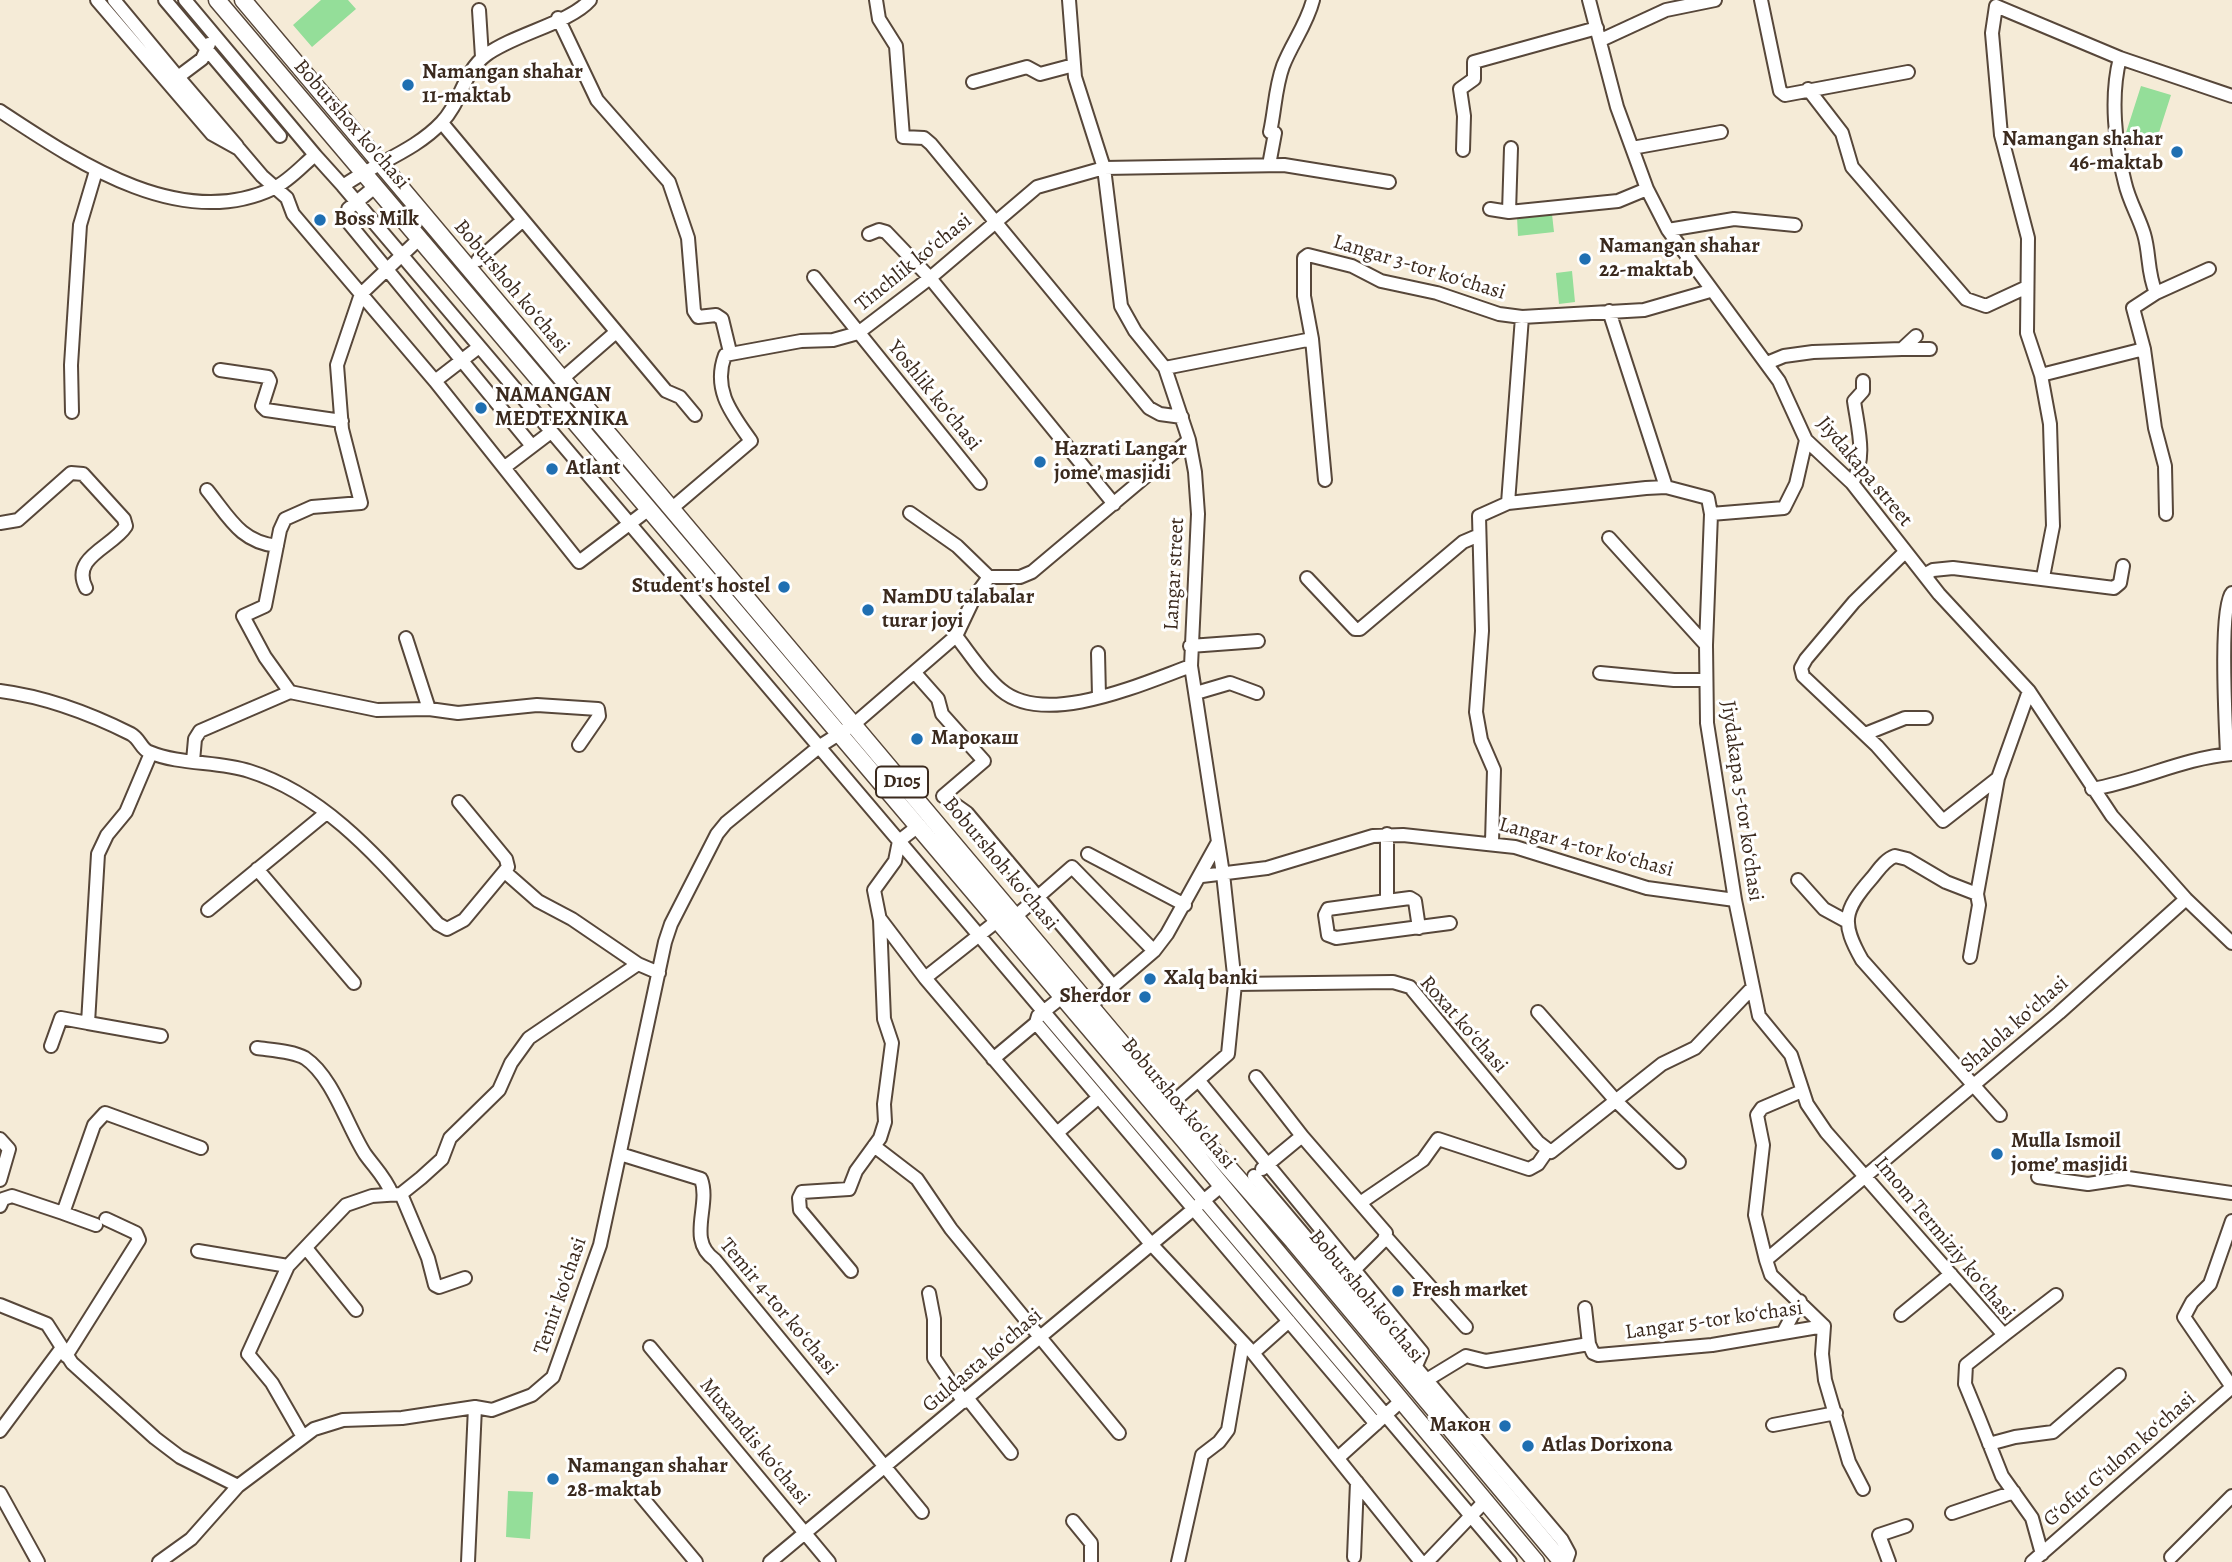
<!DOCTYPE html>
<meta charset="utf-8">
<style>
body{margin:0}
canvas{display:block;background:#f5ebd7}
</style>
<canvas width="2232" height="1562"></canvas>
<script>
const c = document.querySelector('canvas').getContext('2d');
c.lineJoin = 'round';
function fillPath(path, color) { c.fillStyle = color; c.fill(path, 'evenodd'); }
function strokePath(path, color, width, dash) { c.strokeStyle = color; c.lineWidth = width; c.lineCap = dash ? 'butt' : 'round'; c.setLineDash(dash || []); c.stroke(path); }
function write(font, color, halo, rows, align = 'center') {
  c.font = font + ' Alegreya,serif'; c.lineWidth = 6; c.setLineDash([]); c.textBaseline = 'middle'; c.strokeStyle = halo; c.fillStyle = color; for (const [text, x, y, turn = 0] of rows) {
    c.save(); c.translate(x, y); c.rotate((+turn || 0) * Math.PI / 180); c.textAlign = isNaN(turn) ? turn : align; if (halo) c.strokeText(text, 0, 0); c.fillText(text, 0, 0); c.restore();
  }
}
fillPath(new Path2D(`
 M321,0H348L356,9L312,47L293,25Z
 M2141,86L2171,95L2154,148L2124,139Z
 M1552,214L1554,232L1518,236L1517,217Z
 M1572,271L1575,302L1559,304L1556,273Z
 M508,1491L533,1492L530,1539L506,1537Z`), '#94de99');
const minor = new Path2D(`
 M97,0L212,134L239,149L262,176L287,198L293,214L435,381L579,562L649,509
 M114,0L178,77L202,59L209,44
 M165,0L280,136
 M185,0L315,155
 M876,0L879,19L896,46L903,137L924,138L931,144L1149,408L1160,414L1182,417
 M1069,0L1075,77L1104,168L1121,306L1135,331L1165,368L1189,440L1195,472L1198,514L1191,666L1223,874L1235,984L1228,1054L1172,1103
 M1589,0L1617,107L1647,189L1668,230L1779,381L1806,440L1852,483L1939,594L2029,691L2112,816L2186,899L2232,943
 M1761,0L1780,91L1785,95L1908,72
 M1996,6L1992,33L2001,135L2028,238L2027,333L2041,375L2050,424L2053,526L2043,577
 M1996,6L2120,58L2232,96
 M479,10L482,57
 M558,18L597,100L669,182L688,238L694,311L698,317L716,315L722,319L730,352
 M1601,40L1666,10L1715,0
 M2120,58C2110,96 2115,145 2125,183C2129,201 2139,217 2144,234C2150,254 2147,272 2156,293
 M178,77L237,146
 M973,82L1027,67L1040,74L1074,65
 M1808,89L1842,133L1852,167L1966,299L1986,306L2027,287
 M0,111C76,161 181,233 274,188C289,181 303,165 315,155L343,186C375,163 415,151 442,122C461,103 463,72 486,55C514,34 570,23 590,0
 M442,123L666,391L680,397L695,415
 M1511,148L1509,212L1618,201L1647,189
 M1632,148L1721,132
 M1463,150L1464,116L1460,89L1474,79V62L1597,28
 M1269,165L1275,133L1270,132C1275,110 1275,88 1283,66C1292,43 1307,24 1313,0
 M343,186L899,841L895,861L874,890L880,920L884,1019L892,1043L884,1104L885,1122L880,1138L856,1171L849,1189L802,1192L799,1198L800,1210L851,1271
 M376,186L348,209V222L532,446
 M1490,209L1509,212
 M1668,230L1734,219L1795,225
 M869,234L879,230L886,232L930,278L1114,504
 M478,260L523,220
 M814,277L980,483
 M1609,311L1666,487
 M1312,339L1325,480
 M1902,349H1930
 M1767,363L1784,356L1813,352L1902,349L1916,336
 M1165,368L1312,339L1304,296V258L1308,255L1352,266L1381,281L1437,293L1499,314L1522,317L1644,310L1710,291
 M220,370L268,377L270,381L262,406L266,410L342,421
 M2041,375L2144,349
 M562,379L616,332
 M435,381L479,347
 M72,412L71,365L80,225L96,171
 M1806,440L1796,484L1784,508L1711,514L1706,645L1707,723L1735,900L1759,1016L1791,1055L1807,1104L1826,1132L2004,1335L1966,1365L1965,1384L1979,1418L2002,1476L2032,1518L2042,1554
 M505,467L551,432
 M1852,483C1867,458 1858,429 1854,401L1863,391V381
 M207,490C229,517 240,542 277,546
 M1508,503L1522,317
 M671,509L751,441C732,414 712,390 725,355L801,341L833,340L858,333L930,278L1037,187L1104,168L1284,165L1389,182
 M910,513L957,546L989,577
 M2166,514L2165,466L2155,428L2144,349L2133,308L2156,293L2209,269
 M0,523L18,520L71,473L83,474L124,519L126,526C113,547 70,557 86,588
 M1609,538L1706,645
 M1905,552L1854,602L1806,659L1801,668L1803,676L1877,746L1943,821L1998,778L2029,691
 M1924,575L1933,570L1953,568L2114,588L2120,583L2123,566
 M1307,578L1355,629H1360L1463,542L1477,536
 M956,636C970,654 984,676 1001,690C1046,728 1143,683 1191,666
 M406,638L429,709
 M1190,646L1258,641
 M1098,653L1099,696
 M915,673L938,699L942,714L984,761L943,796L967,813L1113,986
 M1600,673L1674,680H1706
 M0,691C47,697 89,713 131,734C140,739 141,749 149,752C180,765 218,761 249,771C329,796 384,865 438,924L447,929L464,920L508,867L506,859L459,802
 M290,692L377,710L429,709L458,713L537,705L598,709L599,716L579,745
 M1196,693L1230,683L1257,693
 M1865,734L1905,718H1926
 M151,753L126,812L107,835L98,854L88,1023L161,1036
 M2227,754C2226,729 2219,606 2232,593
 M193,761L195,739L200,731L290,692L265,657L243,616L265,606L280,530L285,519L312,507L361,503L342,429L337,365L361,294L420,238
 M2092,789C2140,781 2183,758 2232,754
 M917,827L899,841L1510,1562
 M1387,834V901L1328,909L1325,915L1328,935L1336,938L1450,923
 M1492,842L1494,770L1481,740L1476,712L1482,631L1479,516L1508,503L1646,488L1666,487L1708,498L1711,514
 M1088,854L1185,905
 M257,869L354,983
 M505,872L538,901L572,919L638,964L659,973
 M1202,876L1267,868L1373,836L1403,835L1515,847L1647,888L1735,900
 M1798,880L1824,909L1846,921
 M1977,894L1946,882L1907,859L1895,856C1884,860 1878,871 1871,879C1843,911 1841,923 1862,960L2000,1115
 M1387,901L1410,898L1415,901L1419,928
 M208,910L325,814
 M1016,916L1072,867L1154,951
 M881,920L925,978L1152,1245L1253,1353L1421,1562
 M1970,957L1979,905L1977,894L1998,778
 M925,978L997,921
 M1235,984L1393,982L1410,987L1538,1142L1551,1152L1662,1064L1695,1048L1753,987
 M1062,997L1038,1016L1036,1023L1376,1424
 M1091,1005L1154,951L1167,934L1218,842
 M1538,1012L1617,1102L1679,1162
 M51,1046L61,1018L88,1023
 M257,1048C271,1050 293,1051 305,1058C333,1077 347,1126 365,1154C375,1168 385,1177 392,1194
 M993,1059L1036,1023
 M1256,1077L1302,1136
 M1199,1081L1422,1352L1415,1368
 M1057,1133L1099,1097
 M0,1139L9,1149L0,1180
 M874,1146L917,1179L951,1229L1119,1433
 M620,1154L701,1179C711,1206 686,1240 715,1260L922,1512
 M1262,1169L1302,1136L1386,1233L1384,1240L1349,1275
 M1254,1176L1562,1540L1569,1553L1566,1562
 M2038,1177L2088,1184L2128,1178L2232,1193
 M401,1194L428,1258L435,1285L439,1287L465,1278
 M1360,1203L1423,1160L1438,1139L1529,1169L1538,1164L1547,1151
 M0,1206L3,1199L12,1196L63,1213L94,1125L105,1113L201,1148
 M63,1213L96,1225
 M2232,1221L2210,1284L2192,1302L2184,1317L2232,1387
 M1386,1237L1466,1327
 M306,1248L356,1310
 M198,1251L288,1266L346,1205L372,1196L401,1194L421,1178L442,1159L450,1138L499,1090L511,1063L529,1038L638,964
 M1766,1260L1755,1215L1763,1145L1757,1115L1762,1108L1802,1091
 M288,1266L248,1354L272,1383L303,1437
 M929,1293L934,1319V1358L964,1402
 M0,1305L47,1324L72,1363L155,1438L180,1457L238,1486L314,1429L343,1420L402,1418L475,1407L492,1410L532,1395L553,1377L600,1245L665,942L671,924L717,834L726,823L820,746L853,725L956,636L975,596L989,577H1020L1032,572L1189,440
 M1585,1308L1589,1344
 M1901,1315L1951,1274
 M1824,1326L1771,1275L1766,1260L2059,1013L2186,899
 M1824,1326L1822,1354L1825,1380L1849,1462L1863,1489
 M1784,1331L1800,1301
 M2004,1335L2056,1295
 M650,1347L829,1562
 M1253,1353L1289,1321
 M66,1356L139,1240L136,1233L106,1219
 M1420,1384L1466,1356L1486,1361L1589,1344L1593,1353L1598,1355L1712,1345L1824,1326
 M968,1399L1011,1453
 M1773,1425L1836,1413
 M0,1431L61,1349
 M1989,1444L2015,1437L2053,1432L2119,1375
 M1339,1457L1401,1401
 M0,1493L38,1562
 M641,1496L696,1562
 M1952,1513L2014,1492
 M1073,1521L1091,1543V1562
 M1354,1557L1357,1482
 M2171,1557L2232,1496
 M159,1562L191,1539L238,1486
 M468,1562L475,1407
 M770,1562L1220,1187
 M1178,1562L1202,1455L1219,1442L1228,1430L1243,1343
 M1427,1562L1486,1500
 M1889,1562L1879,1535L1906,1526
 M2032,1562L2232,1387`);
const major = new Path2D(`
 M217,0L1183,1139L1536,1562
 M243,0L1172,1103L1293,1241L1562,1562`);
strokePath(minor, '#57473a', 16);
strokePath(major, '#57473a', 19);
strokePath(minor, '#fff', 12);
strokePath(major, '#fff', 16);
for (const [x, y, r, color] of [
 [408,85,7,"#1f6fb2"],
 [2177,152,7,"#1f6fb2"],
 [320,220,7,"#1f6fb2"],
 [1585,259,7,"#1f6fb2"],
 [481,408,7,"#1f6fb2"],
 [1040,462,7,"#1f6fb2"],
 [552,469,7,"#1f6fb2"],
 [784,587,7,"#1f6fb2"],
 [868,610,7,"#1f6fb2"],
 [917,739,7,"#1f6fb2"],
 [1150,979,7,"#1f6fb2"],
 [1145,997,7,"#1f6fb2"],
 [1997,1154,7,"#1f6fb2"],
 [1398,1291,7,"#1f6fb2"],
 [1505,1426,7,"#1f6fb2"],
 [1528,1446,7,"#1f6fb2"],
 [553,1479,7,"#1f6fb2"]
]) { const dot = new Path2D(); dot.arc(x, y, r, 0, 2 * Math.PI); c.fillStyle = color; c.fill(dot); strokePath(dot, '#fff', 2.5); }
for (const [x, y, w] of [
 [902,782,52]
]) { const box = new Path2D(); box.roundRect(x - w / 2, y - 15.5, w, 31, 5); c.fillStyle = '#fff'; c.fill(box); strokePath(box, '#3b2a1e', 2); }
write('bold 19px', '#3b2a1e', null, [
 ["D105",902,782]
]);
write('bold 21px', '#3b2a1e', '#fff', [
 ["Namangan shahar",422,73],
 ["11-maktab",422,97],
 ["Namangan shahar",2163,140,"right"],
 ["46-maktab",2163,164,"right"],
 ["Boss Milk",334,220],
 ["Namangan shahar",1599,247],
 ["22-maktab",1599,271],
 ["NAMANGAN",495,396],
 ["MEDTEXNIKA",495,420],
 ["Hazrati Langar",1054,450],
 ["jome’ masjidi",1054,474],
 ["Atlant",566,469],
 ["Student's hostel",770,587,"right"],
 ["NamDU talabalar",882,598],
 ["turar joyi",882,622],
 ["Марокаш",931,739],
 ["Xalq banki",1164,979],
 ["Sherdor",1131,997,"right"],
 ["Mulla Ismoil",2011,1142],
 ["jome’ masjidi",2011,1166],
 ["Fresh market",1412,1291],
 ["Макон",1491,1426,"right"],
 ["Atlas Dorixona",1542,1446],
 ["Namangan shahar",567,1467],
 ["28-maktab",567,1491]
], 'left');
write('21px', '#3b2a1e', '#fff', [
 ["Boburshox ko'chasi",351,125,49],
 ["Tinchlik koʻchasi",914,263,-39],
 ["Langar 3-tor koʻchasi",1419,268,17],
 ["Boburshoh koʻchasi",511,287,50],
 ["Yoshlik koʻchasi",934,396,51],
 ["Jiydakapa street",1864,472,50],
 ["Langar street",1175,574,-87],
 ["Jiydakapa 5-tor koʻchasi",1741,801,82],
 ["Langar 4-tor koʻchasi",1586,848,15],
 ["Boburshoh koʻchasi",1000,864,50],
 ["Roxat koʻchasi",1463,1025,49],
 ["Shalola koʻchasi",2015,1025,-41],
 ["Boburshox ko'chasi",1178,1104,50],
 ["Imom Termiziy koʻchasi",1944,1239,50],
 ["Temir ko'chasi",561,1296,-71],
 ["Boburshoh koʻchasi",1366,1297,50],
 ["Temir 4-tor koʻchasi",778,1307,50],
 ["Langar 5-tor koʻchasi",1714,1321,-8],
 ["Guldasta koʻchasi",983,1361,-40],
 ["Muxandis koʻchasi",754,1442,50],
 ["Gʻofur Gʻulom koʻchasi",2120,1460,-41]
]);
</script>
